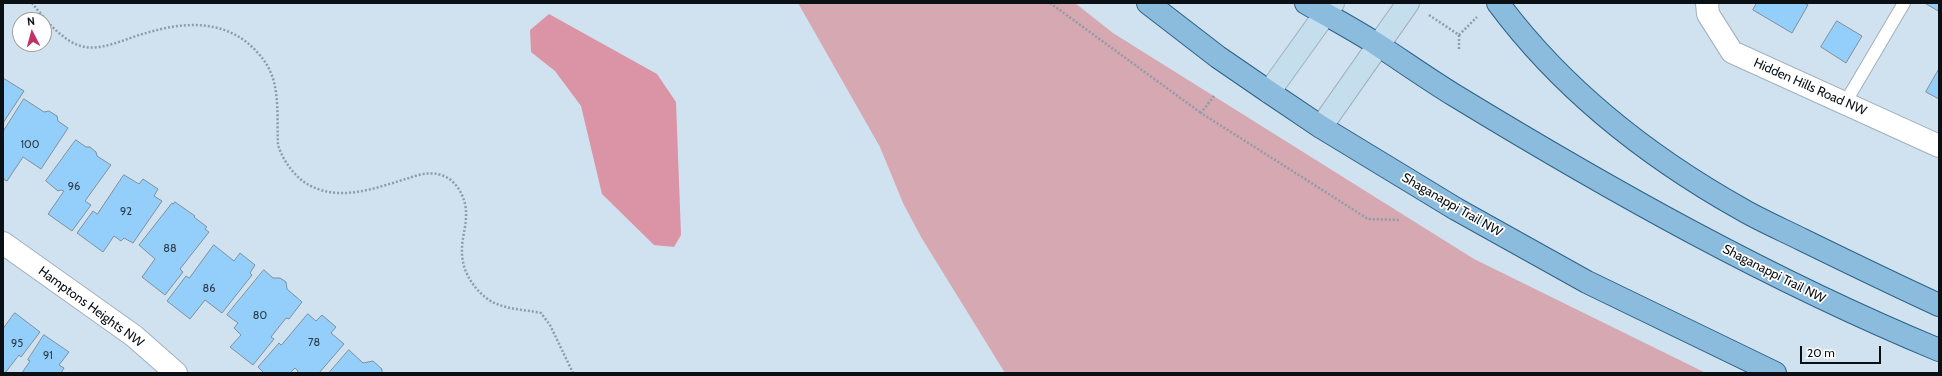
<!DOCTYPE html>
<style>
body{margin:0}
#map{position:relative;width:1942px;height:376px;overflow:hidden;background:#d0e2ef;font-family:Cabin,sans-serif}
canvas{display:block}
.frame{position:absolute;inset:0;border:4px solid #0b1015;pointer-events:none}
.north{position:absolute;left:12px;top:12px;width:40px;height:40px;box-sizing:border-box;background:#fff;border:1px solid #9d9fa1;border-radius:50%;rotate:354deg;font-size:11px;font-weight:700;line-height:16px;text-align:center;color:#0b1015}
.north::after{content:'';display:block;margin:auto;width:14px;height:18px;background:#bf3265;clip-path:polygon(50% 0,100% 100%,50% 72%,0 100%)}
.scale{position:absolute;left:1800px;top:346px;width:81px;height:18px;box-sizing:border-box;border:2px solid #0b1015;border-top:0;padding-left:5px;font-size:12px;line-height:14px;white-space:nowrap;color:#0b1015;-webkit-text-stroke:3px #fff;paint-order:stroke}
</style>
<div id="map">
<canvas width="1942" height="376"></canvas>
<div class="frame"></div>
<div class="north">N</div>
<div class="scale">20 m</div>
</div>
<script>
const c = document.querySelector('canvas').getContext('2d');
c.lineJoin = 'round';
function fillPath(path, color) { c.fillStyle = color; c.fill(path, 'evenodd'); }
function strokePath(path, color, width, dash) { c.strokeStyle = color; c.lineWidth = width; c.lineCap = dash ? 'butt' : 'round'; c.setLineDash(dash || []); c.stroke(path); }
function write(font, color, halo, rows, align = 'center') {
  c.font = font + ' Cabin,sans-serif'; c.lineWidth = 3.5; c.setLineDash([]); c.textBaseline = 'middle'; c.strokeStyle = halo; c.fillStyle = color; for (const [text, x, y, turn = 0] of rows) {
    c.save(); c.translate(x, y); c.rotate((+turn || 0) * Math.PI / 180); c.textAlign = isNaN(turn) ? turn : align; if (halo) c.strokeText(text, 0, 0); c.fillText(text, 0, 0); c.restore();
  }
}
fillPath(new Path2D(`
 M798,3H1075L1113,33L1474,259L1706,373H1005L921,237L903,203L880,147Z`), '#d6a8b2');
fillPath(new Path2D(`
 M549,14L657,74L676,102L681,235L674,247L654,245L602,194L581,106L555,71L531,52L530,30Z`), '#da94a5');
const building = new Path2D(`
 M1757,3H1804L1808,5L1792,33L1753,10Z
 M1925,3H1939V11Z
 M1837,21L1862,36L1846,63L1821,47Z
 M1939,69V99L1926,92Z
 M3,78L24,91L3,123Z
 M24,99L44,112L49,111L57,116L58,121L68,128L41,169L23,157L7,181L3,179V132Z
 M76,140L86,147H90L96,152L97,156L111,165L85,201L91,205L72,231L48,214L64,191L61,190L58,191L46,181Z
 M124,175L139,184L143,179L158,189L154,196L162,201L133,243L124,238L121,241L114,236L103,252L77,233L93,211L97,214Z
 M175,202L195,216L194,217L207,227L205,229L209,232L180,269L183,272L165,295L142,277L155,259L139,245L172,203L173,204Z
 M214,245L234,261L240,253L255,265L250,273L252,275L222,313L205,300L190,319L167,301L186,276L189,278Z
 M264,270L273,278H280L286,282L287,289L302,302L289,319L286,318L271,337L274,339L253,365L230,347L241,335L234,328L238,323L227,315Z
 M15,313L40,332L21,357L19,355L5,373H3V329Z
 M308,314L316,321L322,315L336,327L331,333L344,344L319,373H297L298,371L295,368L290,373H264L258,367L279,343L281,345Z
 M44,335L69,352L59,365L64,368L61,373H22L30,361L28,360Z
 M349,350L363,363L373,361L382,369V373H329Z`);
fillPath(building, '#94cffb');
strokePath(building, '#7f8f9b', 1);
const lane = new Path2D(`
 M1845,103L1904,3`);
const street = new Path2D(`
 M1707,3L1708,14L1732,52L1939,146
 M3,243L134,336L176,373`);
const secondary = new Path2D(`
 M1269,92L1333,3
 M1321,127L1408,3`);
const primary = new Path2D(`
 M1148,3L1218,57L1269,92L1321,127L1456,209L1587,282L1775,373
 M1306,3C1330,17 1355,30 1378,45C1404,62 1428,79 1454,95C1610,190 1770,280 1939,350
 M1498,3C1562,89 1650,158 1743,210C1762,221 1783,230 1803,240C1848,262 1893,284 1939,305`);
strokePath(lane, '#a0b0bd', 14);
strokePath(street, '#a0b0bd', 24);
strokePath(secondary, '#a0b0bd', 24);
strokePath(primary, '#2d6388', 24);
strokePath(new Path2D(`
 M32,3C45,19 63,43 85,47C105,50 127,38 146,33C186,21 228,19 258,53C266,62 271,71 274,82C279,102 277,125 278,145C283,160 292,173 304,182C337,204 375,188 409,178C420,174 432,171 444,176C458,182 467,200 466,216C466,227 462,238 462,249C461,269 472,288 489,300C505,310 523,309 541,313L550,325L573,373
 M1050,3L1201,113
 M1429,15L1459,35V49
 M1459,35L1477,17
 M1214,96L1201,113L1368,219L1400,220`), '#8f9ca7', 2.5, [2, 2]);
strokePath(lane, '#fff', 12);
strokePath(street, '#fff', 22);
strokePath(secondary, '#c5deee', 22);
strokePath(primary, '#8cbcdd', 22);
write('11px', '#2d404e', null, [
 ["100",30,145],
 ["96",74,187],
 ["92",126,212],
 ["88",170,249],
 ["86",209,289],
 ["80",260,316],
 ["78",314,343],
 ["95",17,344],
 ["91",48,356]
]);
write('13px', '#0b1015', '#fff', [
 ["Hidden Hills Road NW",1810,87,24],
 ["Shaganappi Trail NW",1452,205,30],
 ["Shaganappi Trail NW",1774,274,27],
 ["Hamptons Heights NW",91,307,36]
]);
</script>
